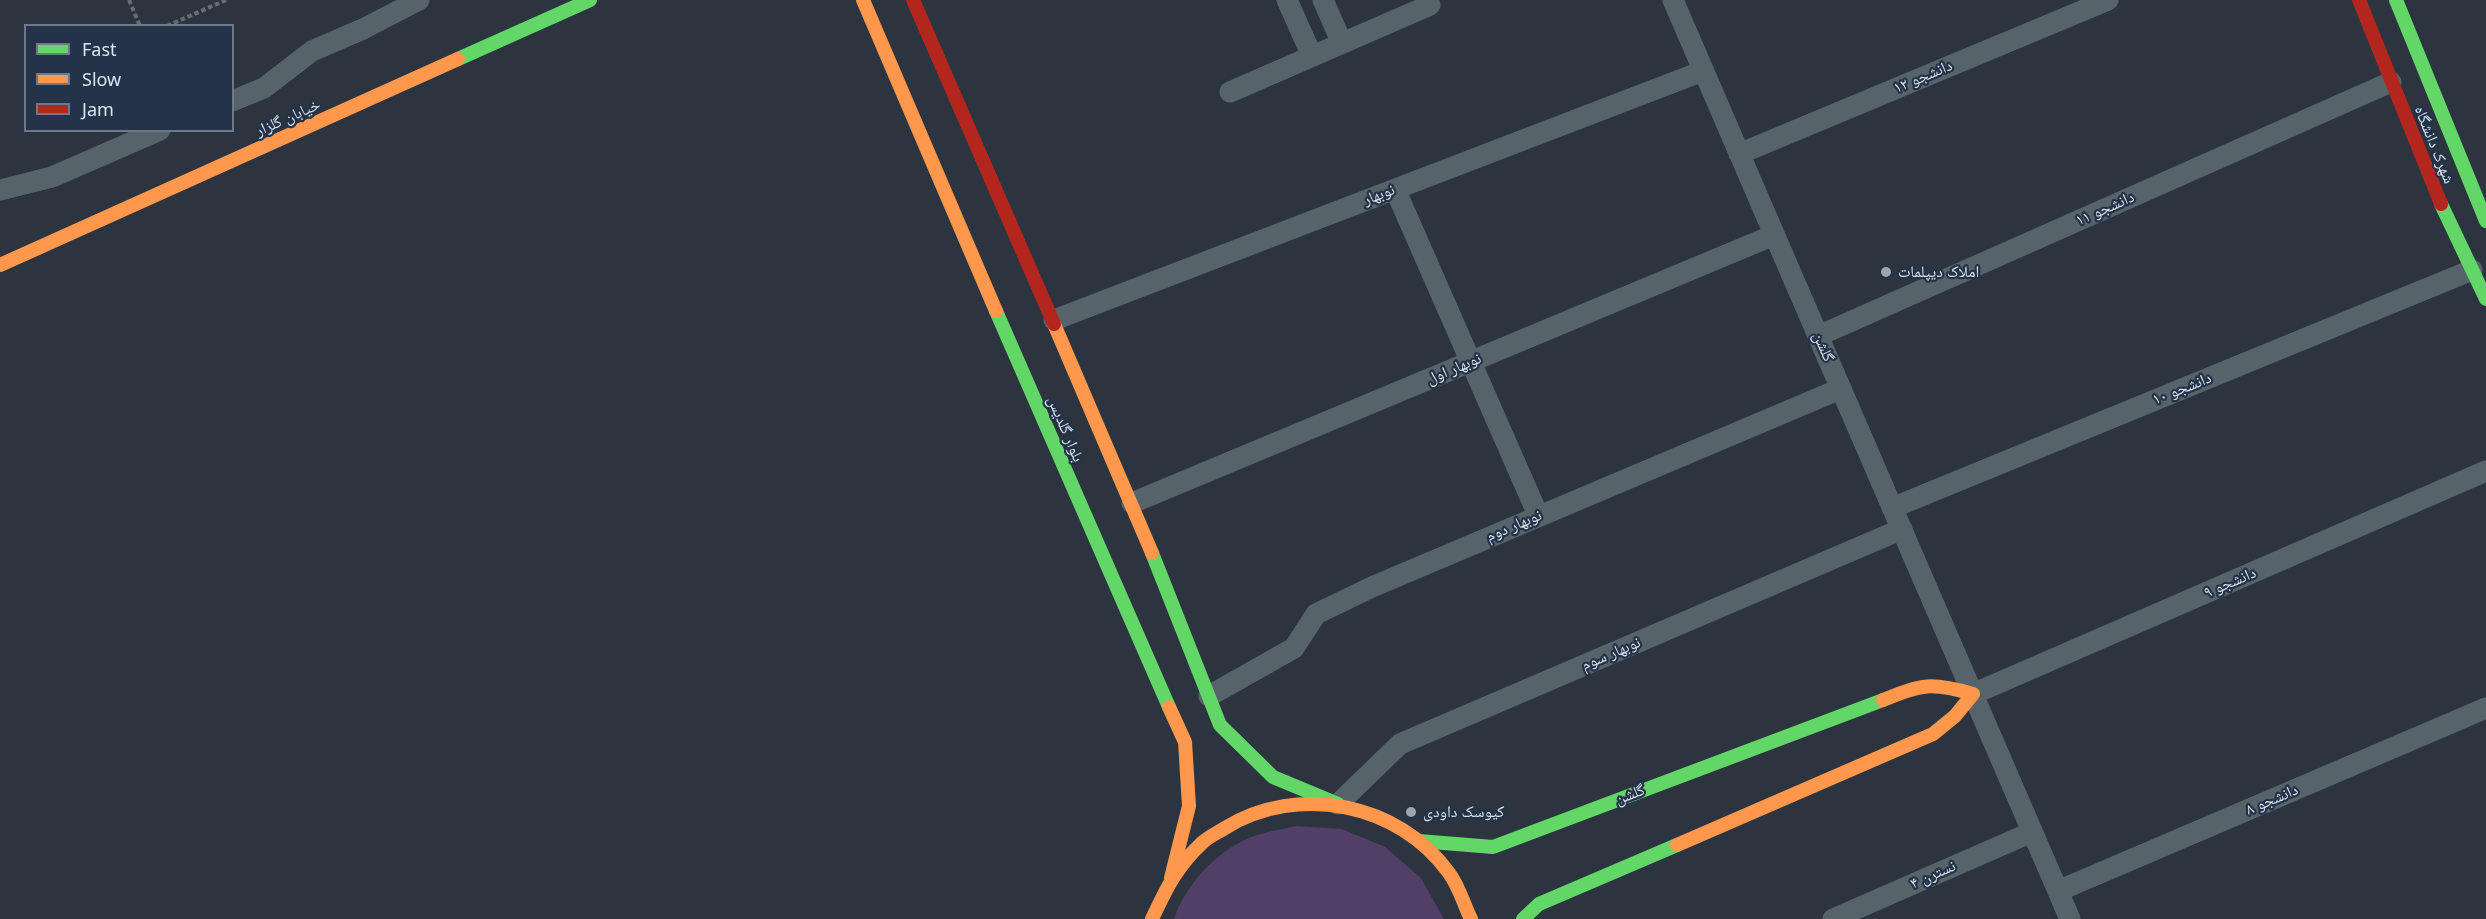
<!DOCTYPE html>
<meta charset="utf-8">
<style>
body{margin:0}
#map{position:relative;width:2486px;height:919px;overflow:hidden;background:#2c343f;font-family:"Noto Sans",sans-serif}
canvas{display:block}
.legend{position:absolute;left:24px;top:24px;width:210px;height:108px;box-sizing:border-box;background:#243347;border:2px solid #6c798b;margin:0;padding:8px 10px;list-style:none;font-size:18px;color:#d9e3f0}
.legend li{display:flex;align-items:center;gap:12px;height:30px}
.legend b{width:30px;border:2px solid #6c798b}
</style>
<div id="map">
<canvas width="2486" height="919"></canvas>
<ul class="legend">
<li><b style="height:8px;background:#63d668"></b>Fast</li>
<li><b style="height:8px;background:#ff974d"></b>Slow</li>
<li><b style="height:8px;background:#b3261e"></b>Jam</li>
</ul>
</div>
<script>
const c = document.querySelector('canvas').getContext('2d');
c.lineJoin = 'round';
function fillPath(path, color) { c.fillStyle = color; c.fill(path, 'evenodd'); }
function strokePath(path, color, width, dash) { c.strokeStyle = color; c.lineWidth = width; c.lineCap = dash ? 'butt' : 'round'; c.setLineDash(dash || []); c.stroke(path); }
function write(font, color, halo, rows, align = 'center') {
  c.font = font + ' "Noto Sans","Noto Naskh Arabic",sans-serif'; c.lineWidth = 4.5; c.setLineDash([]); c.textBaseline = 'middle'; c.strokeStyle = halo; c.fillStyle = color; for (const [text, x, y, turn = 0] of rows) {
    c.save(); c.translate(x, y); c.rotate((+turn || 0) * Math.PI / 180); c.textAlign = isNaN(turn) ? turn : align; if (halo) c.strokeText(text, 0, 0); c.fillText(text, 0, 0); c.restore();
  }
}
fillPath(new Path2D(`
 M1295,826L1342,829L1385,847L1421,878L1444,919H1174C1186,884 1215,853 1249,838C1263,832 1280,830 1295,826Z`), '#513f68');
strokePath(new Path2D(`
 M129,0L140,26
 M167,26L226,0`), '#656e75', 4, [4.5, 3]);
strokePath(new Path2D(`
 M1287,0L1312,56
 M1323,0L1342,43
 M1673,0L2070,919
 M1230,92L1430,5
 M232,101L264,88L312,51L363,29L419,0
 M1739,154L2108,0
 M1395,189L1538,515
 M0,190L52,177L160,130
 M1054,320L1703,71
 M1818,336L2391,82
 M1132,503L1774,235
 M1892,508L2472,270
 M1973,694L2486,471
 M1209,696L1294,648L1316,614L1372,587L1840,389
 M1338,804L1400,744L1902,529
 M2058,891L2486,708
 M1833,919L2032,832`), '#57636a', 21);
strokePath(new Path2D(`
 M2396,0L2486,221
 M458,59L590,0
 M2441,204L2486,299
 M996,311L1169,707
 M1152,553L1220,725L1273,777L1338,804
 M1419,841L1493,847L1883,700
 M1523,919L1539,904L1677,845`), '#63d668', 14);
strokePath(new Path2D(`
 M863,0L996,311
 M0,265L458,59
 M1054,324L1152,553
 M1169,707L1185,742L1189,806L1171,878
 M1677,845L1933,734L1955,716L1973,694C1931,682 1923,684 1883,700
 M1152,919C1166,889 1177,866 1202,843C1208,837 1217,833 1225,828C1298,783 1399,803 1449,873C1459,886 1464,905 1471,919`), '#ff974d', 14);
strokePath(new Path2D(`
 M913,0L1054,324
 M2359,0L2441,204`), '#b3261e', 14);
for (const [x, y, r, color] of [
 [1886,272,6,"#9ca6b2"],
 [1411,812,6,"#9ca6b2"]
]) { const dot = new Path2D(); dot.arc(x, y, r, 0, 2 * Math.PI); c.fillStyle = color; c.fill(dot); strokePath(dot, '#243347', 2); }
write('16px', '#d9e3f0', '#243347', [
 ["دانشجو ۱۲",1923,77,-23],
 ["خیابان گلزار",288,118,-24],
 ["شهرک دانشگاه",2434,145,68],
 ["نوبهار",1379,195,-21],
 ["دانشجو ۱۱",2105,209,-24],
 ["گلشن",1823,347,67],
 ["نوبهار اول",1454,369,-23],
 ["دانشجو ۱۰",2182,389,-22],
 ["بلوار گلدیس",1065,429,67],
 ["نوبهار دوم",1514,526,-23],
 ["دانشجو ۹",2230,583,-23],
 ["نوبهار سوم",1611,654,-23],
 ["گلشن",1630,795,-21],
 ["دانشجو ۸",2272,800,-23],
 ["نسترن ۴",1933,875,-24]
]);
write('16px', '#d9e3f0', '#243347', [
 ["املاک دیپلمات",1898,272],
 ["کیوسک داودی",1423,812]
], 'left');
</script>
